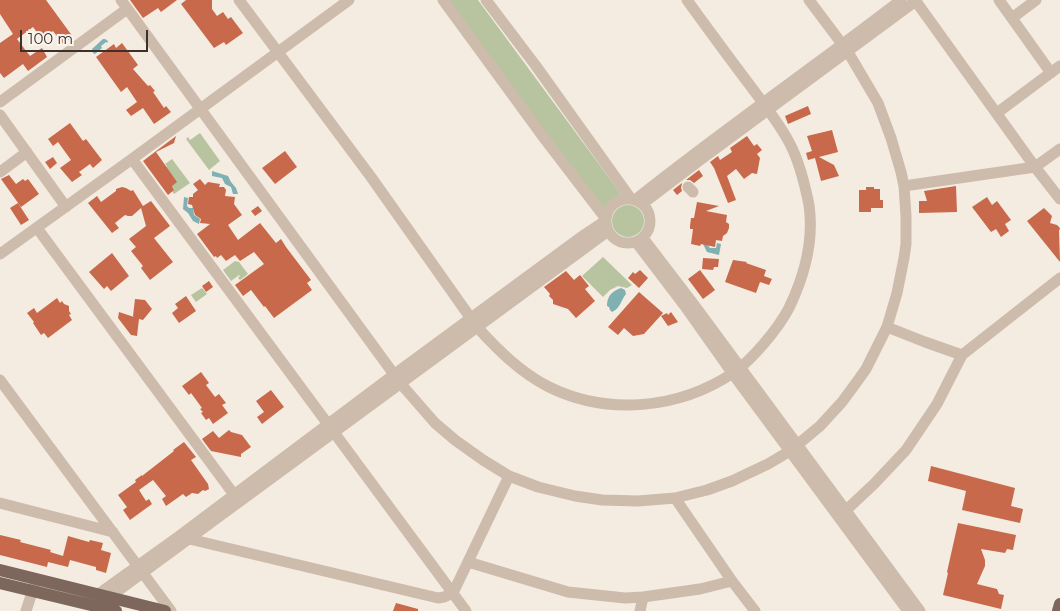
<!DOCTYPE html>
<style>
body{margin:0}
#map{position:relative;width:1060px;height:611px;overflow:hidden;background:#f4ebe1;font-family:Montserrat,sans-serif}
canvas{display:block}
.scale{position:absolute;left:20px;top:30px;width:128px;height:22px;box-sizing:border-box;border:2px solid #3b302b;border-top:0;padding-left:6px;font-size:15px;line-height:18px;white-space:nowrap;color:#3b302b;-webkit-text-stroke:4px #fbf5ee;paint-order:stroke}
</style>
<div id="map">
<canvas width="1060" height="611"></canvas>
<div class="scale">100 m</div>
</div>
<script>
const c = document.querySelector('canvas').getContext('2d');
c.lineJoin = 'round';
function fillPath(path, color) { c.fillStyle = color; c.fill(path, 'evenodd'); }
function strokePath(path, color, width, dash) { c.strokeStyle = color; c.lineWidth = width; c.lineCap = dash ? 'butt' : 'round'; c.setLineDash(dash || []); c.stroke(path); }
fillPath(new Path2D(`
 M445,0H478L621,194L601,210Z
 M200,133L220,161L209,170L186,139L188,137L190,140Z
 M172,159L190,183L174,194L172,191L174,189L172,186L166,167L167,166L165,164Z
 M612 221a16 16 0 1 1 32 0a16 16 0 1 1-32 0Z
 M603,257L632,285L627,288L618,286L610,290L603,297L582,276Z
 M235,261L239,262L248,274L240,280L238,278L240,276L239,275L231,281L223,270Z
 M202,288L207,294L196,302L191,295Z`), '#b8c4a0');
fillPath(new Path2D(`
 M103,39H105L108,41L107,43L106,42L101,46L102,48L95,54L93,53L92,49Z
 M212,171L228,176L231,182L236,188L238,194H233L231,187L225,184L222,178L212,176Z
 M184,197L188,198L187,206L189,208H193L194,215L200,219L199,224L193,221L188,213L183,209Z
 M703,242L707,244L710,248H716L717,243L721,244L719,255L707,252L703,244Z
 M621,288L625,290L626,294C621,300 620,309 612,312L610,310L609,307L607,306C607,296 612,291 621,288Z`), '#7fb0b2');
fillPath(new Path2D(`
 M0,0H46L73,37L63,44L53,31L42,39L33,27L17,39L30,56L42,48L47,57L28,71L23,64L4,78L0,73V43L13,34L0,14Z
 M130,0H177L161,12L158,8L143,18Z
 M186,0H212V9L217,16L223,12L228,19L231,17L243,33L226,45L224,42L214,48L181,4Z
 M122,43L138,65L133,69L148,86L150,85L155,91L153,92L164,108L166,106L171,112L154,124L143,108L131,116L126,110L137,102L127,87L121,92L96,57L114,44L116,48Z
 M808,106L811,114L788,124L785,116Z
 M70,123L83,141L86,139L102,160L93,168L90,164L79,172L82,175L72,182L60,168L71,160L58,142L53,146L48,139Z
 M832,130L838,152L819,157L834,165L839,176L821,181L815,158L808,160L806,153L812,151L807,136Z
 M176,136L174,143L156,152L177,182L172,186L174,190L168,195L143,161Z
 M747,136L754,146L757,144L762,150L757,154L760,158L757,174L752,173L744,179L736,169L727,176L736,200L728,203L714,168L710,162L718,156L720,160L732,152L730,148Z
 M285,151L297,167L275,184L262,168Z
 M53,157L57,163L50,169L45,162Z
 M699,170L703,176L694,183L690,180H686Z
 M9,175L16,184L23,179L25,181L28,179L39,194L21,207L1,179Z
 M200,179L205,185L208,182L220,184L219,187H224L226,190L225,196L235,197L234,204L242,215L228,225L238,240L260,223L276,243L281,239L286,247L311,280L307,283L312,290L274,318L265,306L264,307L251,290L243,296L235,285L264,264L254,252L240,261L235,255L226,261L221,255L217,258L216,256L214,257L197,234L210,224L200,223L201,219L195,215L192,205L188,204L189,197H193V194L198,190L193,184Z
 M682,183L681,188L682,191L677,195L673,190Z
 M956,186L957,212L919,213V201H927L924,191Z
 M122,187L126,188L131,191L133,190L143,206L151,201L170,226L154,238L173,262L150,280L141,268L143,266L131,251L136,247L129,239L146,226L141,208L132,216H128L125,215L115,223L119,228L112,233L88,203L97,196L101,202L116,191V189Z
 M866,187H874V189H880V200H883V208H871V212H859V190H866Z
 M987,197L992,205L997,201L1011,220L1005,224L1009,231L1001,237L996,229L991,232L972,207Z
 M697,202L719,206L706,211L727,215L726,222L729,224V228L727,233L723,236L722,241L716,240L715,247L701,244L700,246L691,244L693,229H690V226L691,218H694Z
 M18,203L29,220L21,225L10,208Z
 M258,206L262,211L255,216L251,211Z
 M1044,208L1052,216L1050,223L1057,225L1060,228L1059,231L1060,262L1027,221Z
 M112,253L129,276L111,291L107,286L104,289L89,272Z
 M703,258L719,259L718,267H714L713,270L702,269Z
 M733,260L747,262L746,263L766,270L764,276L772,279L769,285L760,282L756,293L725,282Z
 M640,270L648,278L639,288L628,278L633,272L635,274Z
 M700,270L715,290L703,299L688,279Z
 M566,271L574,280L580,275L589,286L585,289L595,301L576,318L568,309L553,304V300L549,296L550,294L544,287Z
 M209,281L213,287L206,292L202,286Z
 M639,292L663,313L644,334L633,336L624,328L618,335L608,327Z
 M186,296L196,311L179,323L172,313L178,308L175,304Z
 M57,298L60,303L62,301L64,304L69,306V311L71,314L69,315L72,320L48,338L44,333L41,335L33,323L34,322L27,313L34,308L37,313Z
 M135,299L145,300L152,309L143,320L139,319L137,336L131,335L118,318L119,312L134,317L133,316Z
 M671,312L678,322L668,326L661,316L667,313L668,315Z
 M201,372L209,383L206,385L215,397L219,394L226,403L222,405L228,413L213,424L209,418L206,420L201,413L203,412L200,409L202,408L191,393L189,395L182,386Z
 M271,390L284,407L262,424L257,417L264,412L256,401Z
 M229,430L231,432L242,435L251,447L241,454V457L211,451L202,439L213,431L219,438Z
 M184,442L196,457L191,460L208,484L209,489L205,491L203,490L198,494L192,493L186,497L183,494L166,506L162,499L166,496L153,480L139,490L146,501L149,499L152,504L130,520L123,510L127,507L118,495L136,482L135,480L142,475V476L174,451L173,450Z
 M931,466L1015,488L1011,506L1023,509L1020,523L962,510L966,491L928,481Z
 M958,523L1016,535L1013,550L1007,549L1005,553L981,549L985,560V566L977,584L997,589L999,594L1004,595L1001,609L943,595L948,573L947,572Z
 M0,535L21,540L20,542L51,550L50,552L63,556L68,536L89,542L90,540L103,543L101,550L111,553L106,573L96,570V567L70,560L68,567L48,562L47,567L0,555Z
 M396,603L418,609V611H393Z`), '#c8694b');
strokePath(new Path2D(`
 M121,0L401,384L435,423L455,440L483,460L509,476L538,487L575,496L602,500L638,501L675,498L707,490L732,481L768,464L790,451L820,426L842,402L856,383L866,369L887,327L897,293L904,258L906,244V216L904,186L901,172L891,138L878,103L848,52L809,0
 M239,0L371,177L477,327C498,350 521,373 549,387C608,416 679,409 733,373C752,360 778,329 789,308C804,277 814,240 809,205C805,185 800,163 790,144C780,124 765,106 752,88C730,59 708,29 687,0
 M443,0L544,138L606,219
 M486,0L536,66L631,199
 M915,0L1035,167L1060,199
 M999,0L1051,73
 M1012,18L1036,0
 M0,102L127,9
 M997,113L1060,66
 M0,115L66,207
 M132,159L466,611
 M0,172L27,152
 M904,186L1035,167L1060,149
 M688,187L693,192
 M606 221a22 22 0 1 1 44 0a22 22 0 1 1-44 0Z
 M635,200C721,131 813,68 901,0
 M642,204L700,160L917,0
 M37,228L238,500
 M643,238L695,306L920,611
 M636,242L687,309L733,374L908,611
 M0,254L132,159L349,0
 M887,327L925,342L962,355
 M0,380L171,611
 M675,498L732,581L755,611
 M0,503L113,532
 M842,514L874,484L906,450L937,404L962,355L1060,278
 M185,538L438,598L444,597L453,593L509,476
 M468,562L568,592L625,598L643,597L700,589L732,581
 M93,598L178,537L395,374L584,235L605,221
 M104,601L608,231
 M26,611L35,583
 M640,611L643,597`), '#cdbbac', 11);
strokePath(new Path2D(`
 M0,570L165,611
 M0,583L116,611
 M1058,611L1060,604`), '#7d675c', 12);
</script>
